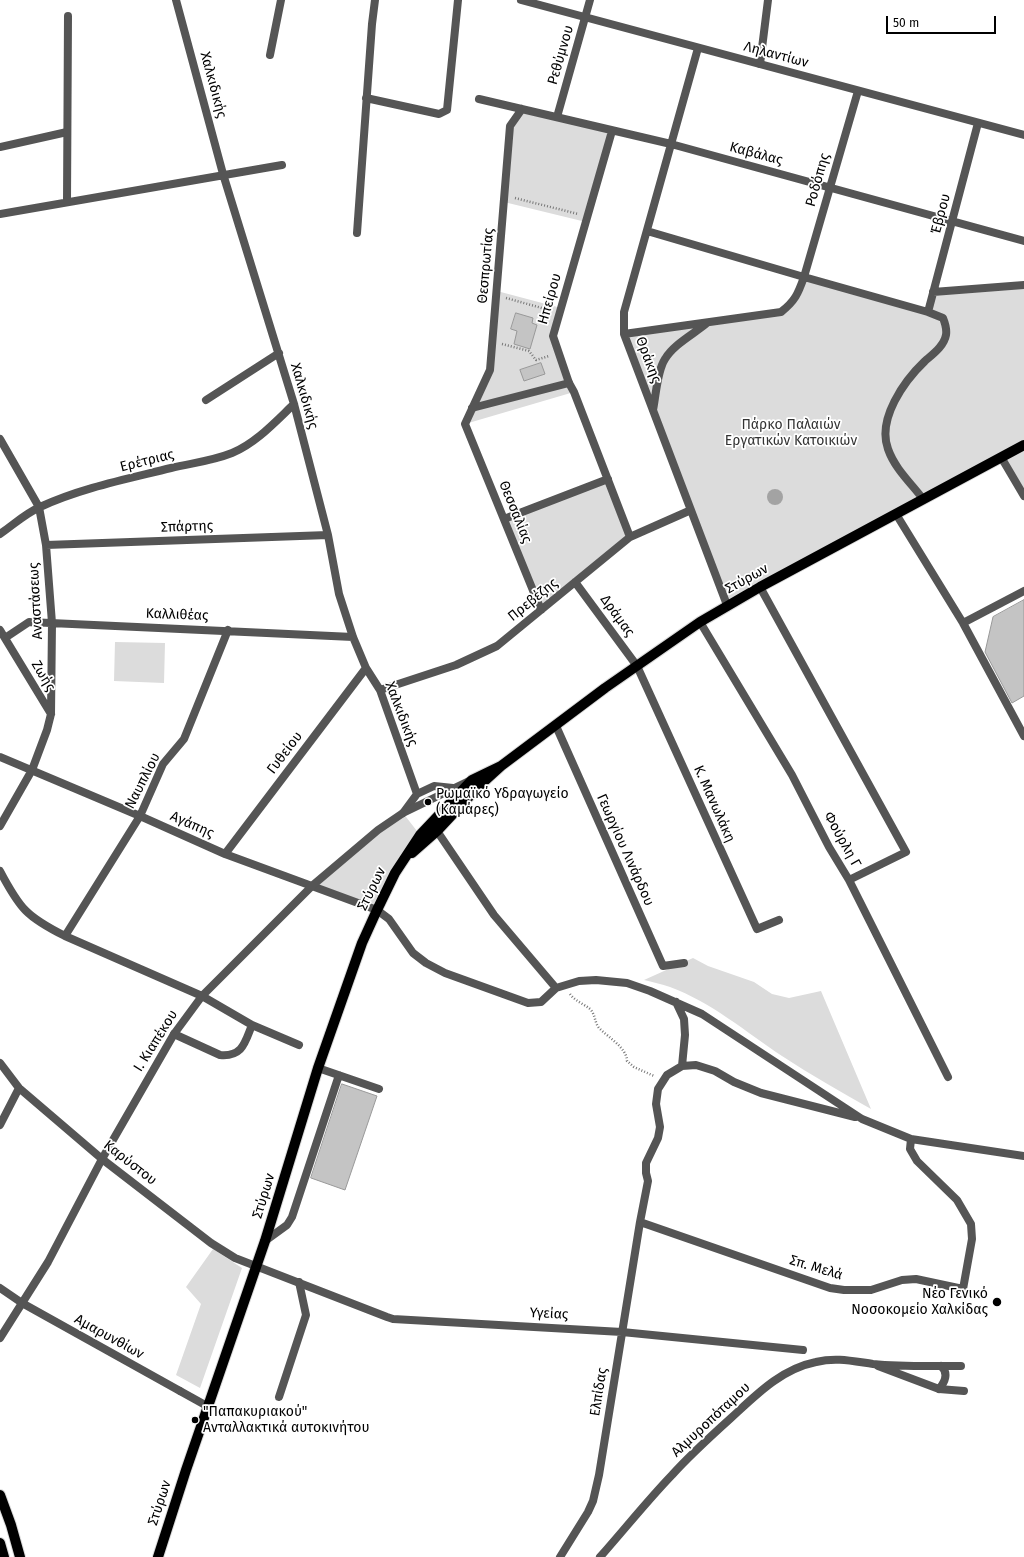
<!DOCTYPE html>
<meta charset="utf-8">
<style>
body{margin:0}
#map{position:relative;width:1024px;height:1557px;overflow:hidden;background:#fff;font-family:"Fira Sans",sans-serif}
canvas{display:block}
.scale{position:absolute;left:886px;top:16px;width:110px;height:18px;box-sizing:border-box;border:2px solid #000;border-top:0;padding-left:5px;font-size:12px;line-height:14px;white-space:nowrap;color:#000;-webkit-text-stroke:3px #fff;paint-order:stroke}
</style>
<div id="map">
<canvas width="1024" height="1557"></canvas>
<div class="scale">50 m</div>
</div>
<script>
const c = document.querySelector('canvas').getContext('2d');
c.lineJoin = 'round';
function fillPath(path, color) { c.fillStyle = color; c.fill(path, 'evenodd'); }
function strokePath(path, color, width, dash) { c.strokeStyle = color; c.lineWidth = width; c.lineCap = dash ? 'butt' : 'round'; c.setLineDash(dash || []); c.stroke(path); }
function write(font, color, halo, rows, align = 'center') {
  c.font = font + ' "Fira Sans",sans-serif'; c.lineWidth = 3.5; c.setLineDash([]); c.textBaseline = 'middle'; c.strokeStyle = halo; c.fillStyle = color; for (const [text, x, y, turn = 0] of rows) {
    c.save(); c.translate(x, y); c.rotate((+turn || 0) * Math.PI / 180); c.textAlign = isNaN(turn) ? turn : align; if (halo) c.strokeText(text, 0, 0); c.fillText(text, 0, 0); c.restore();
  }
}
fillPath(new Path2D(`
 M522,109L612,131L586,222L504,202L510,126Z
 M804,277L928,312L933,292L1024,285V496L1001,458L727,605L624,334L781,312Z
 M497,291L561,308L553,336L574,392L465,424L490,370Z
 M608,479L630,537L541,610L504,519Z
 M115,642L165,643L164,683L114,681Z
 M403,813L420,835L377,910L313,885Z
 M693,958L708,966L754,982L772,994L789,998L821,991L871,1109C841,1092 811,1075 782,1056C746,1032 711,1002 670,987C662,984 652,982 644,980Z
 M213,1249L242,1268L200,1388L176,1375L201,1304L186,1287Z`), '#dcdcdc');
fillPath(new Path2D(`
 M767 497a8 8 0 1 1 16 0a8 8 0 1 1-16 0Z`), '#a3a3a3');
const building = new Path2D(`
 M516,313L533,318L532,323L537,325L530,349L514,344L517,331L511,329Z
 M541,363L545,374L524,381L520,370Z
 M1024,600V696L1012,703L985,652L993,617Z
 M342,1084L377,1096L345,1190L311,1178Z`);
fillPath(building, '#c4c4c4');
strokePath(building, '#999', 1);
const primary = new Path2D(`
 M412,853L437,831L479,786L501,766L605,688L700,622L760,587L1024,445
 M0,1495L11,1525L20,1557
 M0,1543L4,1557
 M158,1557L186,1470L265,1241L318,1068L362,943L377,910L395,873L420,835L472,780L501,766`);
strokePath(primary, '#dbdbdb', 12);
strokePath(new Path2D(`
 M515,198L578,214
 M506,298L549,310
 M502,344L529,351L536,360L549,356
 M570,994C575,1001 584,1004 590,1009C596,1015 594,1023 600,1029C608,1037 627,1048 627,1061L634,1067L654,1076`), '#777', 2.5, [1, 2]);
strokePath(new Path2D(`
 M0,147L67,132
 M318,1068L379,1089
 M265,1241L287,1225L292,1217L339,1075
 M279,1397L306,1315L299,1282`), '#555', 8);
strokePath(new Path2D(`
 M472,408L569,383
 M180,1391L207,1406`), '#555', 8);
strokePath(new Path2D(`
 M176,0L223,174L294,404L328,535L339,594L353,637L366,668L380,690L417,794
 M698,48L624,312V334L727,605
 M270,55L281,0
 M760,64L768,0
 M366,98L439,114L447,110L458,0
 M479,99L671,144L1024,241
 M522,109L510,126L490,370L465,424L541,610
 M557,117L590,0
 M612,131L553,336L569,383L574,392L630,537
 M67,202L68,16
 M0,214L282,165
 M647,231L804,277L928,312L943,318C945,323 947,329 946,335C944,346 933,354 925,361C904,381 877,419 888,449C895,469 911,483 923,499
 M357,233L372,24L375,0
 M933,292L1024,285
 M928,312L978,123
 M624,334L781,312C795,301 798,294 804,277L858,91
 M206,400L279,353
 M653,410C656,396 657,371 665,359C674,344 694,334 707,323
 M0,439L39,507L46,545L52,623L51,714L47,730L32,770L0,826
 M1001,457L1024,496
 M896,514L963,623L1024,736
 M504,519L608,479
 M0,534C13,525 26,513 40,507C81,488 127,479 171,468C192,463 212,461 232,453C256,443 275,422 294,404
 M46,545L328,535
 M575,582L637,666L757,929L779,920
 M760,587L906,852L849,880
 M700,622L792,775L829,847L849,880L948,1077
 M963,623L1024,591
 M0,630L51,714
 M5,638L29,622L353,637
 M380,690L456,665L497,646L630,537L691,510
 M556,726L663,966L684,963
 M0,757L140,816L225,854L377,910L389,919L413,953L426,963L445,973L528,1003L541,1002L556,988L579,981L596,980L627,983L650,991L702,1014L862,1119L911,1139L1024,1156
 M403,813L417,794L434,786L453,788
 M437,831L494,915L556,988
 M225,854L366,668
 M0,871C20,909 27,917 65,936L202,996L252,1025C245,1042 243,1057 220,1055L174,1034
 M65,936L140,816L163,764L184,739L228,630
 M676,1002L684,1019L685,1035L682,1066
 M252,1025L299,1045
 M0,1063L19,1088L102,1159L211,1243L235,1258L387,1317L393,1319L622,1332L803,1350
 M0,1125L19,1088
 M640,1222L830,1288L844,1290H871L902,1280L916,1279L963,1289L972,1239L971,1224L957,1200L917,1161L910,1149L911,1139
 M0,1288L22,1303L180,1391
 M939,1389C945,1382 949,1373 941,1366
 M560,1557L588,1512L593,1501L599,1475L640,1222L648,1181L646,1173V1163L658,1138L660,1127L656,1104L658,1089L667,1075L682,1066L696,1065L715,1071L734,1082L761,1093L855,1117`), '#555', 8);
strokePath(new Path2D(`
 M521,0L1024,135
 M0,1338L48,1262L102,1159L174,1034L202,996L313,885L378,830L403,813L471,780
 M878,1366L939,1389L964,1391
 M600,1557C624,1530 647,1501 672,1475C690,1455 711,1436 731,1418C756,1395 781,1369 816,1362C836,1357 852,1361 873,1364C902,1367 931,1366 961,1366`), '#555', 8);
strokePath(primary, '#000', 10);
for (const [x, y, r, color] of [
 [428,802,4,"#000"],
 [997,1302,5,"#000"],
 [195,1420,4,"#000"]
]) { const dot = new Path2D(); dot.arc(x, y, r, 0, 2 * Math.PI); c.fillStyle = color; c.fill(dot); strokePath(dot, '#fff', 1.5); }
write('14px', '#000', '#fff', [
 ["Ρεθύμνου",561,55,-74],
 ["Ληλαντίων",776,55,15],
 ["Χαλκιδικής",213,85,75],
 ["Καβάλας",756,154,15],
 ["Ροδόπης",818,180,-74],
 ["Έβρου",941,214,-75],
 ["Θεσπρωτίας",486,266,-85],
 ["Ηπείρου",550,299,-74],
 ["Θράκης",648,360,69],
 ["Χαλκιδικής",304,396,74],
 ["Ερέτριας",147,461,-14],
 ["Θεσσαλίας",515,512,68],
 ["Σπάρτης",187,527,-2],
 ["Στύρων",747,579,-29],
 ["Πρεβέζης",533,600,-39],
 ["Αναστάσεως",36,601,-93],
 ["Καλλιθέας",177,615,2],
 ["Δράμας",617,616,54],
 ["Ζωής",43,676,59],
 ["Χαλκιδικής",401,714,69],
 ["Γυθείου",285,753,-53],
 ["Ναυπλίου",143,781,-63],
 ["Κ. Μανωλάκη",714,804,66],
 ["Αγάπης",192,825,24],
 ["Φούρλη Γ",842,840,61],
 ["Γεωργίου Λινάρδου",625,850,66],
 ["Στύρων",372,889,-64],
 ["Ι. Κιαπέκου",156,1041,-58],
 ["Καρύστου",130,1163,38],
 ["Στύρων",264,1196,-73],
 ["Σπ. Μελά",816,1268,17],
 ["Υγείας",549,1314,3],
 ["Αμαρυνθίων",109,1337,29],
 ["Ελπίδας",599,1392,-81],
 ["Αλμυροπόταμου",711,1420,-43],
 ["Στύρων",160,1503,-72]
]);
write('14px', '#333', '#fff', [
 ["Πάρκο Παλαιών",791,425],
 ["Εργατικών Κατοικιών",791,441]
]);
write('14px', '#000', '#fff', [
 ["Ρωμαϊκό Υδραγωγείο",436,794],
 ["(Καμάρες)",436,810],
 ["Νέο Γενικό",988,1294,"right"],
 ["Νοσοκομείο Χαλκίδας",988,1310,"right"],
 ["\"Παπακυριακού\"",203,1412],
 ["Ανταλλακτικά αυτοκινήτου",203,1428]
], 'left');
</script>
